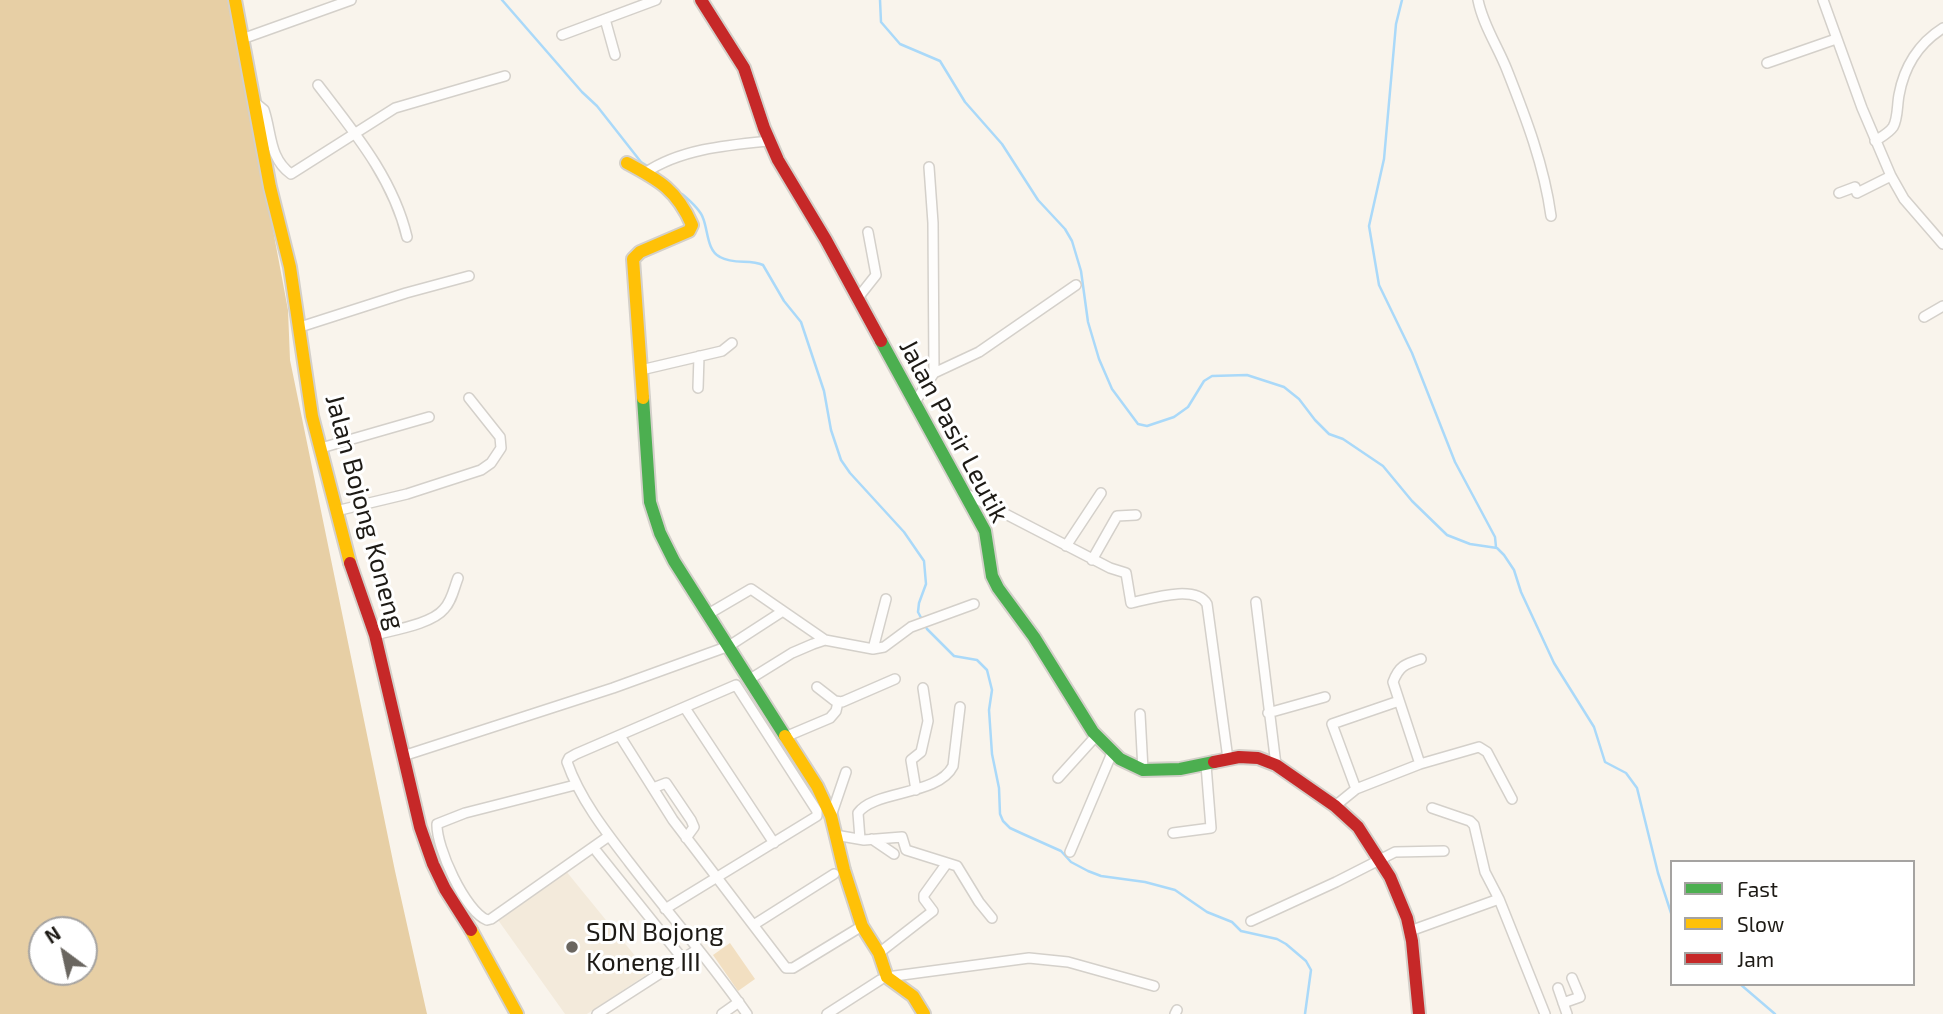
<!DOCTYPE html>
<style>
body{margin:0}
#map{position:relative;width:1943px;height:1014px;overflow:hidden;background:#f9f4ec;font-family:"Exo 2",sans-serif}
canvas{display:block}
.legend{position:absolute;left:1670px;top:860px;width:245px;height:126px;box-sizing:border-box;background:#fff;border:2px solid #a5a3a1;margin:0;padding:9px 12px;list-style:none;font-size:21px;color:#1d1a15}
.legend li{display:flex;align-items:center;gap:14px;height:35px}
.legend b{width:35px;border:2px solid #a5a3a1}
.north{position:absolute;left:28px;top:916px;width:70px;height:70px;box-sizing:border-box;background:#fff;border:2px solid #a5a3a1;border-radius:50%;rotate:327deg;font-size:19px;font-weight:700;line-height:28px;text-align:center;color:#1d1a15}
.north::after{content:'';display:block;margin:auto;width:24px;height:32px;background:#6a6660;clip-path:polygon(50% 0,100% 100%,50% 72%,0 100%)}
</style>
<div id="map">
<canvas width="1943" height="1014"></canvas>
<ul class="legend">
<li><b style="height:9px;background:#4caf50"></b>Fast</li>
<li><b style="height:9px;background:#ffc107"></b>Slow</li>
<li><b style="height:9px;background:#c62828"></b>Jam</li>
</ul>
<div class="north">N</div>
</div>
<script>
const c = document.querySelector('canvas').getContext('2d');
c.lineJoin = 'round';
function fillPath(path, color) { c.fillStyle = color; c.fill(path, 'evenodd'); }
function strokePath(path, color, width, dash) { c.strokeStyle = color; c.lineWidth = width; c.lineCap = dash ? 'butt' : 'round'; c.setLineDash(dash || []); c.stroke(path); }
function write(font, color, halo, rows, align = 'center') {
  c.font = font + ' "Exo 2",sans-serif'; c.lineWidth = 6; c.setLineDash([]); c.textBaseline = 'middle'; c.strokeStyle = halo; c.fillStyle = color; for (const [text, x, y, turn = 0] of rows) {
    c.save(); c.translate(x, y); c.rotate((+turn || 0) * Math.PI / 180); c.textAlign = isNaN(turn) ? turn : align; if (halo) c.strokeText(text, 0, 0); c.fillText(text, 0, 0); c.restore();
  }
}
fillPath(new Path2D(`
 M566,871L649,973L587,1014H565L498,920Z`), '#f3eadb');
fillPath(new Path2D(`
 M730,943L755,979L738,991L713,955Z`), '#f2dfc1');
fillPath(new Path2D(`
 M0,0H230L288,310L290,360L395,871L427,1014H0ZM42,930H84V972H42Z`), '#e7cfa5');
strokePath(new Path2D(`
 M502,0L582,92L597,106L641,162L649,167
 M880,0L881,22L900,44L940,61L965,102L1002,144L1038,200L1065,229L1072,241L1081,271L1088,322L1099,359L1112,389L1138,424L1147,426L1174,417L1188,407L1204,381L1212,376L1247,375L1284,387L1299,399L1315,420L1329,434L1343,439L1383,466L1412,501L1447,535L1470,544L1497,548L1504,555L1514,570L1521,592L1554,663L1594,727L1605,762L1626,773L1637,788L1658,873L1672,916
 M1402,0L1396,24L1384,159L1369,226L1379,285L1412,353L1455,462L1495,537L1496,547
 M682,194C689,200 700,209 703,218C708,230 707,251 720,257C734,265 750,259 763,265L784,301L801,322L824,391L831,430L841,460L850,473L904,532L924,561L926,584L919,603L918,612L927,629L954,656L977,660L987,670L992,690L989,710L992,754L999,788L1000,814L1003,821L1010,828L1023,834L1061,851L1071,862L1088,871L1101,876L1145,882L1175,890L1207,912L1232,922L1241,931L1277,939L1286,944L1306,961L1311,970L1305,1014
 M1740,984L1775,1014`), '#aad9f9', 2.5);
const street = new Path2D(`
 M1478,0C1483,25 1498,47 1507,70C1526,118 1544,165 1551,216
 M1823,0L1862,108L1891,176L1904,199L1943,244
 M605,19L615,55
 M562,35L656,0
 M242,39L351,0
 M1767,63L1836,39
 M318,85C354,132 393,178 407,237
 M253,101L264,110C272,134 269,158 291,174L395,108L505,76
 M1875,141C1881,137 1889,133 1893,127C1898,119 1897,105 1899,95C1904,67 1919,43 1943,28
 M645,173C680,149 728,145 769,141
 M1839,193L1855,187L1857,193L1891,176
 M857,299L876,275L868,232
 M1924,317L1943,306
 M300,327L406,293L469,276
 M641,370L722,351L732,343
 M934,373L979,352L1076,285
 M698,388L699,356
 M915,402L934,373L933,223L929,167
 M321,448L429,417
 M963,492L1110,568L1126,573L1131,603C1150,599 1195,584 1207,604L1228,759
 M336,511L407,494L481,470L491,463L501,448L500,437L469,398
 M1066,546L1101,493
 M1092,560L1117,516L1136,515
 M1256,602L1276,765
 M710,613L751,589L825,640
 M375,635C393,630 432,624 444,609C452,601 454,588 458,578
 M873,649L886,599
 M750,679L792,653L813,644L825,640L873,649L884,647L911,627L974,604
 M817,687L835,701L842,702L895,679
 M685,708L774,843
 M1268,713L1325,697
 M1140,714L1143,770
 M620,736L673,820L786,968H793L862,926
 M785,737L830,718L836,711L838,702
 M403,756L613,688L729,646L783,611
 M1420,764L1393,682C1399,666 1405,664 1421,659
 M1058,778L1096,736
 M575,785L465,813L437,824C436,847 465,911 487,920L491,919L609,836
 M653,788L666,783L691,820L694,827L686,838
 M1356,789L1332,724L1399,701
 M916,790L911,760L921,752L928,721L923,688
 M1335,806L1356,789L1420,764L1479,747L1487,752L1512,799
 M1432,808L1470,821L1474,825L1485,872L1499,899
 M831,816L846,772
 M1173,833L1211,828L1206,765
 M835,835L864,840L902,837L906,850L957,866L979,902L992,918
 M860,839L858,813C874,790 938,796 953,766L960,707
 M872,839L894,854
 M597,852L682,958
 M1070,852L1112,753
 M665,909L817,816V811L736,685L576,754L569,758L567,762C580,799 605,831 629,862C668,913 710,961 747,1014
 M1251,921L1336,882L1395,852L1444,851
 M755,924L834,874
 M1410,931L1499,899L1545,1014
 M879,953L933,911L924,899V895L947,863
 M887,977L1029,958L1068,962L1154,986
 M1558,988L1567,1014
 M1563,1003L1580,997L1572,978
 M597,1014L698,949
 M722,1014L739,1002
 M827,1014L880,980
 M1175,1014L1177,1010`);
const fast = new Path2D(`
 M881,341L985,531L992,576L998,588L1034,637L1093,732L1120,759L1143,770L1180,769L1214,762
 M643,398L650,502L660,533L674,561L785,736`);
const slow = new Path2D(`
 M235,0L270,187L290,267L312,416L350,563
 M627,163C659,180 677,190 692,225L689,231L640,252L633,259L643,398
 M785,736L817,786L831,816L844,870L862,926L879,953L887,977L913,996L924,1014
 M471,930L517,1014`);
const jam = new Path2D(`
 M701,0L744,68L764,128L778,160L826,240L881,341
 M350,563L375,635L420,827L433,864L445,889L471,930
 M1214,762L1239,757L1258,758L1276,765L1335,806L1358,827L1390,877L1407,918L1412,941L1419,1014`);
strokePath(street, '#d4d0ca', 12);
strokePath(fast, '#d4d0ca', 16);
strokePath(slow, '#d4d0ca', 16);
strokePath(jam, '#d4d0ca', 16);
strokePath(street, '#fefdfc', 9);
strokePath(fast, '#4caf50', 12);
strokePath(slow, '#ffc107', 12);
strokePath(jam, '#c62828', 12);
for (const [x, y, r, color] of [
 [572,947,7,"#6a6660"]
]) { const dot = new Path2D(); dot.arc(x, y, r, 0, 2 * Math.PI); c.fillStyle = color; c.fill(dot); strokePath(dot, '#fff', 2.5); }
write('26px', '#1d1a15', '#fff', [
 ["Jalan Pasir Leutik",954,431,62],
 ["Jalan Bojong Koneng",365,512,75]
]);
write('26px', '#1d1a15', '#fff', [
 ["SDN Bojong",586,932],
 ["Koneng III",586,962]
], 'left');
</script>
